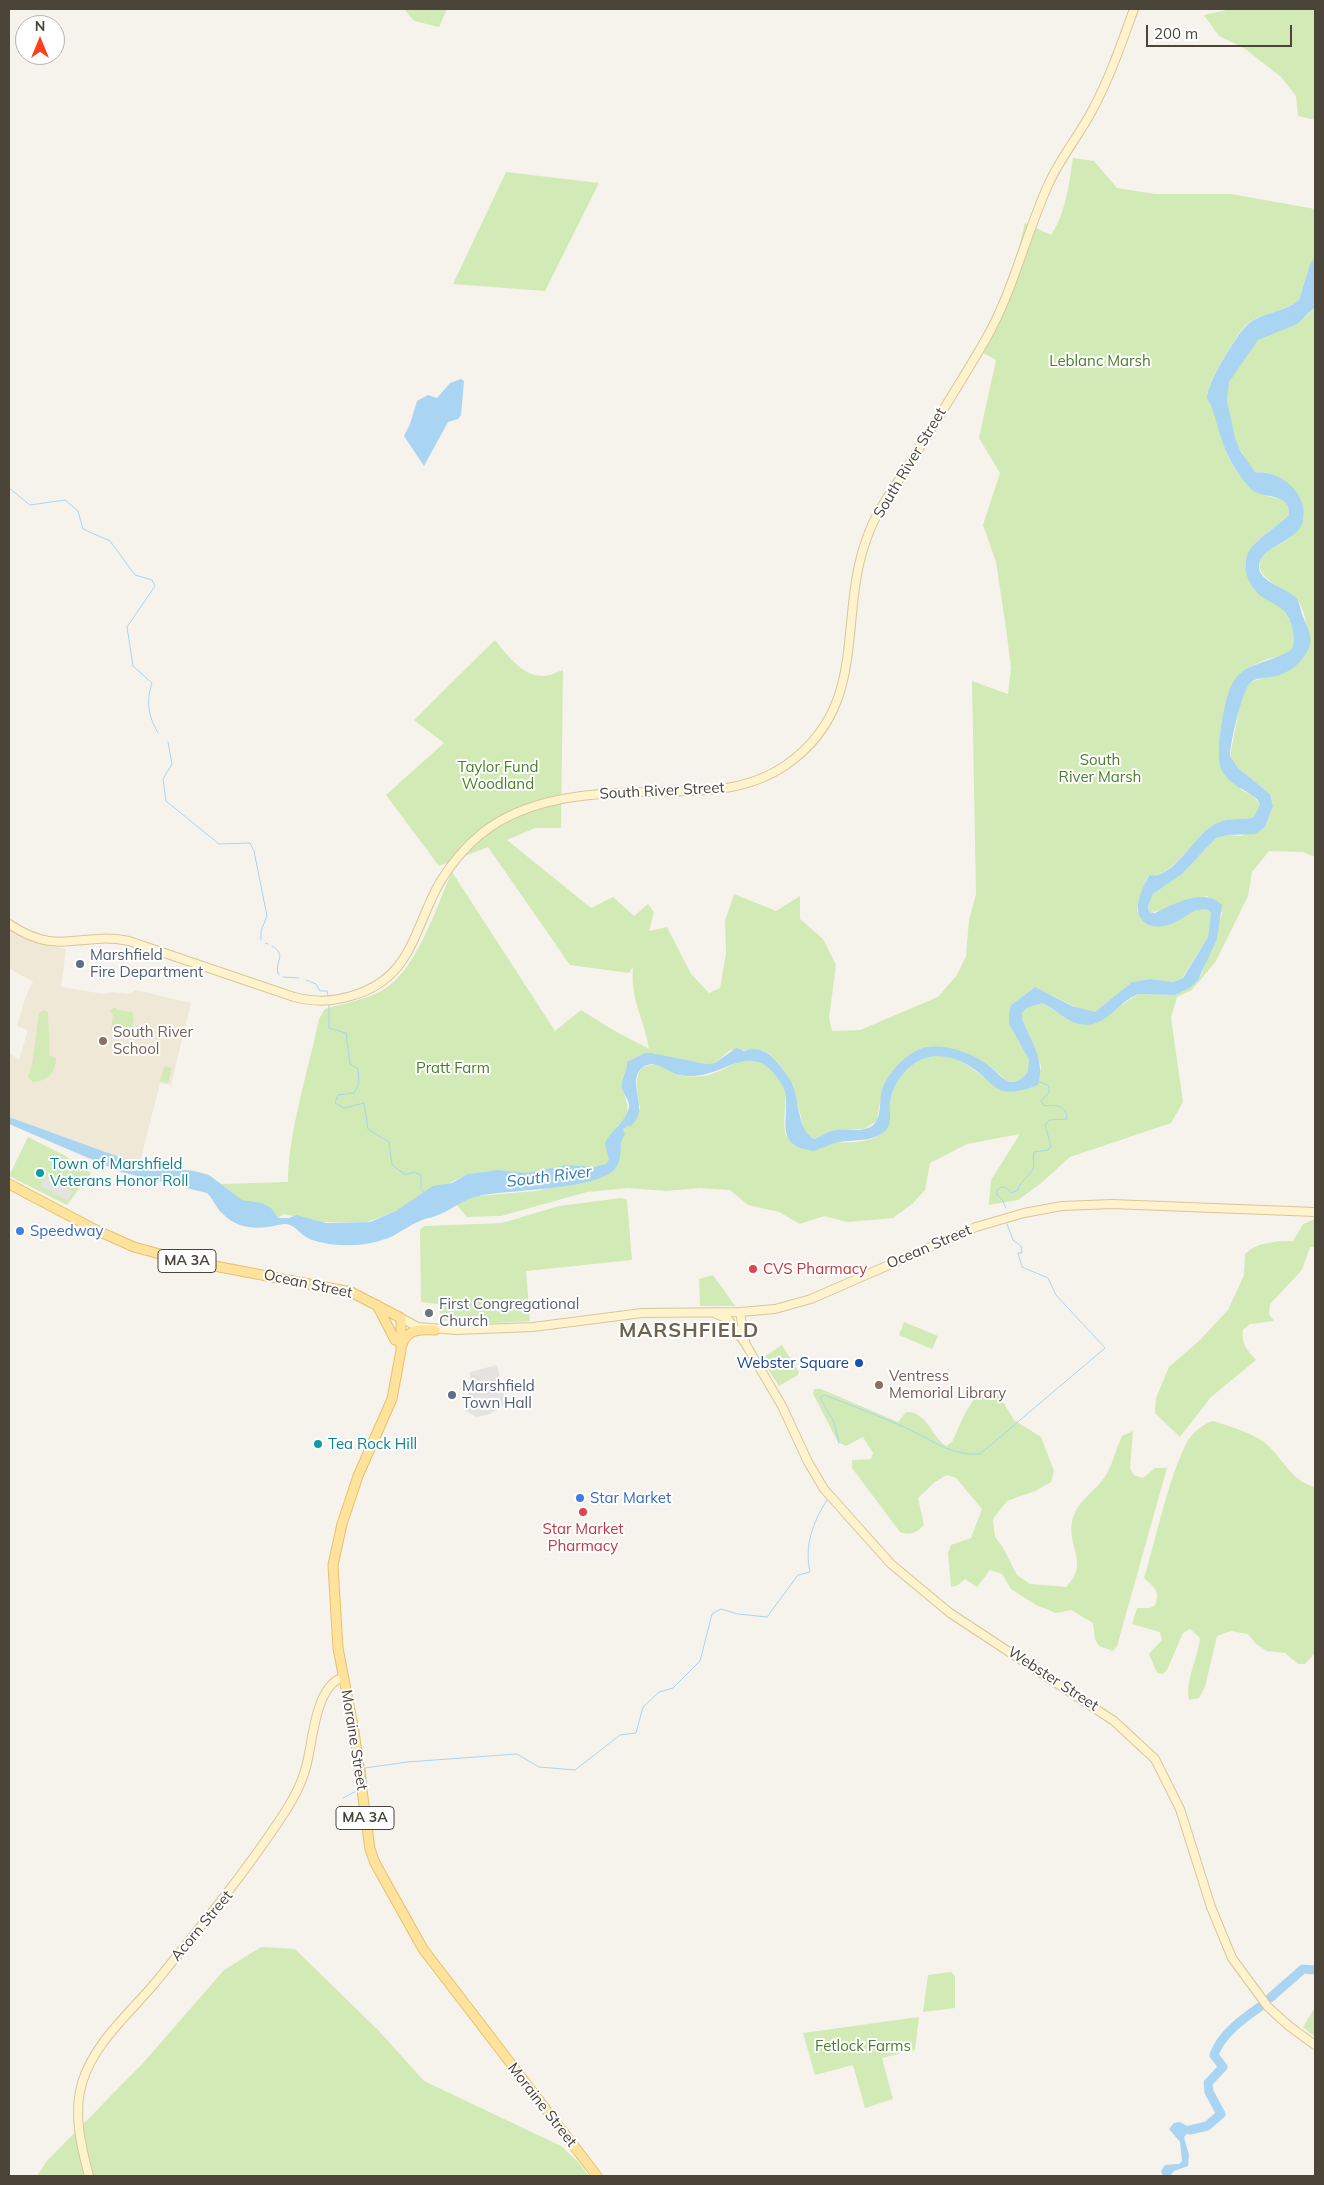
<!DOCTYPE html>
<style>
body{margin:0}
#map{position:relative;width:1324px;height:2185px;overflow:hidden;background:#f6f3ec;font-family:Mulish,sans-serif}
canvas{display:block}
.frame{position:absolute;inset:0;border:10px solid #4b4439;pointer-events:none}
.north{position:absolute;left:15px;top:15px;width:50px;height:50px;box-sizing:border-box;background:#fff;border:1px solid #b7b4b0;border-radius:50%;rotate:0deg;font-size:14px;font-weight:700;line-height:20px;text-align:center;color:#4b4439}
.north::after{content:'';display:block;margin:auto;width:18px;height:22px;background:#fc3f1d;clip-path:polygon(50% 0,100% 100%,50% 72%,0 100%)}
.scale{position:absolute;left:1146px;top:25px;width:146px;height:22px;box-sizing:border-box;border:2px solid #4b4439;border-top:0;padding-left:6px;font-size:15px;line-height:18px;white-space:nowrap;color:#4b4439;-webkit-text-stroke:4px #fff;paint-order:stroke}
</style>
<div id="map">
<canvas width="1324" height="2185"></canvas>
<div class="frame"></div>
<div class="north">N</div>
<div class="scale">200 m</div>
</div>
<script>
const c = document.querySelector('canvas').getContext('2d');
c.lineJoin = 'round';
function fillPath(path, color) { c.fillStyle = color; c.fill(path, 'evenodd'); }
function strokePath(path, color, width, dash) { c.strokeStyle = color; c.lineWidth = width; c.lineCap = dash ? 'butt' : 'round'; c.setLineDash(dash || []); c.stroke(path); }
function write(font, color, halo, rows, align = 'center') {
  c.font = font + ' Mulish,sans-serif'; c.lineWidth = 4; c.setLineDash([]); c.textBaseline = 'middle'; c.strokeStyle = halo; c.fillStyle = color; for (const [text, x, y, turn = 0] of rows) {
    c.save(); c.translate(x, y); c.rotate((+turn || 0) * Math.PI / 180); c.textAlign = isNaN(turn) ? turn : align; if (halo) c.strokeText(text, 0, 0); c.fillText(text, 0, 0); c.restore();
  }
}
fillPath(new Path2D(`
 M9,927L33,942L66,949L61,987L104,994L112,992L130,994L136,990L191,1003L171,1085L160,1083L139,1166L9,1117V1052L19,1060L28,1030L17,1026L25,998L33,982L9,968Z`), '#efe8d6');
fillPath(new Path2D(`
 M404,9H447L439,27L414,21Z
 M1231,9H1315V120L1298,116L1296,96L1281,77L1244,48L1219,36L1204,15Z
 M1073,158L1094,161L1117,188L1155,194H1231L1315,209V256L1310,264L1299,300C1283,313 1262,312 1247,324C1237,333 1206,385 1207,397C1208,401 1211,404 1212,407C1221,431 1222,453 1239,474C1245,481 1257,491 1265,495C1274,499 1282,496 1288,506L1289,515C1272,530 1247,543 1245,567L1284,611C1290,619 1300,643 1290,652C1285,656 1278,656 1272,658C1263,660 1254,665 1246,669L1225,716L1220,740L1241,790L1252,795L1260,804L1254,817C1242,821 1228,817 1215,824C1194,835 1174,879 1148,875L1139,899L1137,911L1151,926C1173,928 1187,906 1208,910L1211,913L1208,937L1182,978L1173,982L1150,979L1132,982L1095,1012C1077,1012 1041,986 1032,989L1011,1005L1009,1012V1024L1029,1060V1071L1020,1080L1013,1082L1006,1080L989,1065L949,1048C897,1067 886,1062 877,1121L864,1129L831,1131L814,1139L808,1136L804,1129L793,1086L784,1070L771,1055L763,1050H730L715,1063L706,1064L645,1053L637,1057L622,1084C624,1100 636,1113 617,1126L610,1163L600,1166L527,1175L488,1171L467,1174L396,1211L367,1222H316L284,1214L278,1218L266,1206L242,1200L221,1184L288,1182C288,1133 309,1068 319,1019L325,1009C344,1003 366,1000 383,990C417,970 436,907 452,872L555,1031L581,1010L613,1030L649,1049C644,1018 630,1000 633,967L629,973L570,965L488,847L439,866L386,795L444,743L414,720L495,640C507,655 523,677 544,676C550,676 557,672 563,670L561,828H535L507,840L591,908L613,897L634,916L648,904L654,912L649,931L667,927L691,974L709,993L720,988L726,953L725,921L734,894L776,911L800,896V919L823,939L836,965L829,1018L832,1031L860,1030L938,997L957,975L966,956L969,920L976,894L972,681L1008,694L1011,668L1006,628L996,562L983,525L1000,473L979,438L996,360L976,349L1007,296L1025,223L1051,235C1066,213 1069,184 1073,158Z
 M506,172L599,183L545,291L453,284Z
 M1315,306V857L1303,852L1269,851L1252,872L1248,896L1216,961L1192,990L1177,997L1171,1018L1183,1102L1171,1123L1070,1157L1040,1184L1018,1200L989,1205L991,1180L1020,1134L967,1144L930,1163L925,1190L912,1204L893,1218L847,1222L824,1216L800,1224L779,1212L748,1205L730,1190L699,1188L666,1191L628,1188L587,1192L501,1216L467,1217L456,1204L477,1196L536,1191L603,1176L621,1148L623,1129L640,1108C637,1089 630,1059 660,1066C667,1068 672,1073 677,1075C685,1077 701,1077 708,1075C729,1070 747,1050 767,1067C798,1093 779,1107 786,1136C808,1140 866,1150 883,1132C892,1123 889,1115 890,1104C892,1083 909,1061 930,1057C974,1047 985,1106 1038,1085L1041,1066L1022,1018V1013L1027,1008L1042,1003L1067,1018L1116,1009L1138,994L1175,995L1190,988L1202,974L1222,913L1207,896C1192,898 1158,914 1149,912L1148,906L1153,894L1182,874L1216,838L1227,835L1241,836L1265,827L1273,806L1270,794L1238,768L1230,756L1241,700L1245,689L1250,683L1264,677L1310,641C1308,631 1305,613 1300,604C1291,589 1251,579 1261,559C1266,549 1280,545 1289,539C1295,535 1300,524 1304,517C1302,497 1289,477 1267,473C1263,472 1259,473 1255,472C1239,454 1222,414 1227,390C1230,374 1245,351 1257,341C1276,326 1301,328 1315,306Z
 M115,1007L118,1010L132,1012L134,1020L132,1026C127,1034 119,1035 111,1030L113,1014L110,1011Z
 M43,1010L48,1012C48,1027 50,1040 49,1055L56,1058C56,1073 47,1081 33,1082L28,1078L32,1065L39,1014Z
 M164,1066L172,1068L168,1083L160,1081Z
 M28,1137L64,1155L91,1173L67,1205L9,1176Z
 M621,1198L627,1200L632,1260L526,1271L530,1321L480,1324L442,1320L438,1304L421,1302L420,1230L424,1226L502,1223L559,1206Z
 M1315,1219V1247H1310L1302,1270L1270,1304L1269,1314L1274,1321L1250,1324L1243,1330C1241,1344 1247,1350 1256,1360L1211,1397L1180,1437L1155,1413L1156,1398L1169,1367L1199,1341L1228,1310L1244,1275L1245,1254C1257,1242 1277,1241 1293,1241L1303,1224Z
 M713,1275L733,1303L736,1306H700L699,1279Z
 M904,1322L938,1336L932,1349L899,1335Z
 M782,1345L799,1372L798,1375L779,1386L761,1359Z
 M814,1389H821L898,1422L906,1412C927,1411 931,1436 946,1446L952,1442C961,1425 969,1394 990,1389L999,1395L1014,1420L1041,1437L1054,1471L1051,1482L1035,1491L1007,1501L993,1519L995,1537L1002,1546L1017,1575L1030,1584L1066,1587C1090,1563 1067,1548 1072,1522C1076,1502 1093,1493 1104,1478C1112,1467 1116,1449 1122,1436L1133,1431L1130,1468L1134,1475L1143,1478L1155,1468H1167L1117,1646L1113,1651L1099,1646L1095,1639L1093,1623L1071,1610L1056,1613L1036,1605L1011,1589L1002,1574L990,1570L977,1587L965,1579L958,1585L951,1587L948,1553L951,1545L971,1538L982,1509L956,1478L947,1475L935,1482L918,1498L924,1525C918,1532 909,1536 900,1532L852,1468V1460L871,1459L873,1453L863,1437L846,1446L838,1442L813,1394Z
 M1213,1421C1229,1426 1250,1432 1264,1442C1283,1457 1290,1481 1315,1487V1653L1305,1664H1298L1285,1653L1267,1651L1256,1644L1248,1634L1231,1631L1217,1636L1205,1687L1199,1698L1189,1700C1185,1680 1198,1658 1200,1638L1190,1629L1183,1633L1167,1670L1163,1674L1157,1673L1149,1654L1162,1640L1160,1632L1132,1624L1137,1608H1150L1155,1605C1161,1591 1154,1587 1144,1578C1157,1536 1168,1479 1187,1442C1191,1434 1204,1423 1213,1421Z
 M261,1947L295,1949L379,2031L424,2081L561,2146L578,2162L589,2176H37L46,2162L144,2062L224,1970Z
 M951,1972L955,1976V2008L923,2012L928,1975Z
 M1315,2007V2037L1303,2027Z
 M919,2017L915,2050L882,2058L893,2099L865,2108L853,2065L815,2075L803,2033Z`), '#d2eab5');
fillPath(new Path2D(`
 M45,1177L73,1192L68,1201L40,1186Z
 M497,1365L506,1404L490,1414L476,1417L465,1410L470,1384V1372Z`), '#e5e3e0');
fillPath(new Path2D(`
 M1315,256V307L1297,324L1258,340L1229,382L1227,401L1235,438L1241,452L1255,472C1259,473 1262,472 1266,473C1282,475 1297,488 1302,503C1314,545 1260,540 1259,567C1259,582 1287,588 1296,598C1301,604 1300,612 1304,619C1307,626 1312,635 1310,644C1306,660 1288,675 1271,677C1263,678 1257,677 1250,683C1242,691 1230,743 1230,756L1238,768L1270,794L1273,806L1265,827L1255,834L1227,835L1216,838L1182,874L1153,894L1148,906L1149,912L1155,913C1174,904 1204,887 1222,905L1217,939L1198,980L1190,988L1175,995L1138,994C1116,1003 1104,1032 1076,1023C1064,1019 1054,1008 1042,1003L1027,1008L1022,1013V1018C1030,1041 1046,1060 1038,1085C1028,1089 1015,1093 1004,1091C994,1089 987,1079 979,1073C967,1063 947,1053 930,1057C909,1061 892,1083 890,1104C889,1114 893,1125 884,1132C869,1144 848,1138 832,1144C826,1146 820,1149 814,1151C766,1145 797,1109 781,1083C749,1033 724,1084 679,1075C669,1073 655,1058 643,1067C627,1079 645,1103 637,1118C636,1121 632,1124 630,1127L629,1125L623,1129L625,1134C618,1143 623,1155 617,1166C603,1191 506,1189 479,1196C463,1199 452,1210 438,1215C432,1218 425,1218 420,1221C410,1225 402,1231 393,1236C368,1247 338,1248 312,1240C302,1237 298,1228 290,1225C283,1222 276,1226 268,1227C252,1229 235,1227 223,1214C216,1208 214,1200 207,1193L121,1172L9,1124V1117L141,1165L194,1171L209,1175L242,1200L262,1203L271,1208L278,1218H289L296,1215L326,1223L370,1222L396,1211L433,1186L452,1183L467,1174L498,1170L526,1173L568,1165L593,1167L606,1164L609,1160L605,1143C612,1129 626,1122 629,1107C630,1099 621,1093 622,1085C622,1076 628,1071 627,1062L645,1053H651L706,1064L715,1063L736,1048L744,1051C756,1047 767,1050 775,1060C782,1068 789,1076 793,1086C799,1101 798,1131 814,1139C820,1137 825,1133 831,1131C844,1127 860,1134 872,1126C882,1119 879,1101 882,1090C888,1072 909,1050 927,1047C948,1044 972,1053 988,1065C996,1070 1003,1082 1013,1082C1020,1081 1025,1076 1028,1071L1029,1060L1009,1024V1012L1011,1005L1035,987L1072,1006L1095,1012L1132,982L1150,979L1173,982L1183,978L1208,937L1211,913L1208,910C1192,907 1187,918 1173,923C1166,927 1154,928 1147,924C1129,912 1142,890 1149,875C1175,880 1194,833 1217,823C1229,817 1242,821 1254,817L1260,804L1257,799C1245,789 1231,786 1222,771C1214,756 1224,702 1231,686C1234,679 1240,673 1246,669C1256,663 1290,655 1293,647C1296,638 1291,618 1284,611C1279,605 1269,602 1262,597C1247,585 1239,563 1252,547C1262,535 1277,526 1289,515L1288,506C1279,492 1259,499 1249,487C1224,457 1223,443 1212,408C1211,404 1208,401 1207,398C1206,385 1237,334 1247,325C1261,312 1284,313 1299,300L1310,264Z
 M461,379L464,381L461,415L458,419L448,422C440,437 432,451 424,466L404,436L410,424L417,401L428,395L437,398L450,383Z
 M1180,2122L1189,2127L1200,2126L1198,2132L1188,2133L1184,2137L1189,2155L1188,2166L1174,2171L1170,2176H1163L1161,2171L1165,2165L1179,2164L1182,2161L1180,2142L1169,2129L1174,2123Z`), '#a9d4f2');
strokePath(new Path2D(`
 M9,488L30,505L65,500L78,511L83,529L110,541L135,575L152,580L155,586L127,627L133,666L152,683C146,702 148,715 158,733
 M168,742L172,764L163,779L166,801L219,844L250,843L254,851L267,916L261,931V940
 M265,943L268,944
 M272,946C289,956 272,963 279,975
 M283,977L299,978
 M306,980L316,984L320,991H327L328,996
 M329,1005V1028L346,1033L350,1064L358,1069L359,1083L354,1093L338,1095L335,1103L344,1108L364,1103L368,1129L389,1142L392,1165L406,1175L414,1172L421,1175V1189L424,1193
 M1006,1208L1002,1199L997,1195V1190L1001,1187L1007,1188L1011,1193L1018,1190C1020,1181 1029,1177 1033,1169C1035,1164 1032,1158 1034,1152L1048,1150L1051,1146L1045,1125L1049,1120L1067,1119C1067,1105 1055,1105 1045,1106L1041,1101L1049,1092V1086L1038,1081
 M839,1443L834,1422L820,1398L824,1395C851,1405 879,1416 906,1428C931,1439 950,1456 980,1454L1105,1348L1056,1295L1048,1278L1022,1267L1018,1253H1022L1021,1246L1013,1240L1007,1224
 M367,1787L365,1768L407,1762L517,1754L539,1767L575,1770L620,1735L636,1733L643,1707L659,1692L673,1688L700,1661L712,1614L721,1609L738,1614L767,1617L798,1575L810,1572C804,1546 813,1522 827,1500
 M343,1798L358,1790`), '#a9d4f2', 1);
strokePath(new Path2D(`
 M1270,1998L1303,1969L1315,1970
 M1190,2130L1207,2126L1221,2114L1209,2092L1208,2083L1223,2067L1214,2055C1221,2034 1244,2018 1261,2006`), '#a9d4f2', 9);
const secondary = new Path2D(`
 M9,924C60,958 78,931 129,941L294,997C314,1002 330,1002 351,996C412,979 413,930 440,882C451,864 465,847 482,833C528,797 590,793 647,792C695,791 744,794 786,765C872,705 836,616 868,535C877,510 894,488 908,466C934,424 962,381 987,337C1014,289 1026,233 1049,183C1061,157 1080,134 1093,109C1110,77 1122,42 1134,9
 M740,1312L745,1341
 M714,1313L728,1319L745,1343L782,1406L808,1462L824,1489L891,1564L950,1613L1114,1721L1155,1759L1180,1809L1211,1907L1232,1958L1268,2007L1289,2026L1315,2045
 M401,1318L418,1327L456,1330L533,1327L642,1313L740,1312L775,1309L811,1299L976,1227L1024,1213L1062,1206L1112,1204L1315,1212
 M89,2176C81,2146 73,2113 82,2083C94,2043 129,2014 155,1983C198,1930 241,1878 279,1821C290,1805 301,1787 306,1767C313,1744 314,1685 344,1677`);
const primary = new Path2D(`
 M9,1184L98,1231L134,1247L178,1259L351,1292L401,1318
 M377,1305L395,1340
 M401,1318V1350L392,1399L358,1476L342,1524L333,1565L338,1648L354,1731L370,1849L375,1863L423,1949L597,2176
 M402,1345C407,1329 420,1329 435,1330`);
strokePath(secondary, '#d6c79b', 10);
strokePath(primary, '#e6c16a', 11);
strokePath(secondary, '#fff3cd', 8);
strokePath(primary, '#ffe39c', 9);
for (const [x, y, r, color] of [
 [80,964,5,"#5c6f8a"],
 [103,1041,5,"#8d6e63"],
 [40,1173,5,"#0f9aa8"],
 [20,1231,5,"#3f7fe0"],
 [753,1269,5,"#e0444e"],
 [429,1313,5,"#6b7280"],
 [859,1363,5,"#1a4fb4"],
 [879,1385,5,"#8d6e63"],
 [452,1395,5,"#5c6f8a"],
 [318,1444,5,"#0f9aa8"],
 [580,1498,5,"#3f7fe0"],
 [583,1512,5,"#e0444e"]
]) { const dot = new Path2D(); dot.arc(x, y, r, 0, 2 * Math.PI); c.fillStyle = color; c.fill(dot); strokePath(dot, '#fff', 2); }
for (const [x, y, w] of [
 [187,1261,58],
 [365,1818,58]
]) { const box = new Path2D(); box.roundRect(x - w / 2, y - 11.5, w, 23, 4); c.fillStyle = '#fff'; c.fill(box); strokePath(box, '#4b4439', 1); }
write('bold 14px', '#4b4439', null, [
 ["MA 3A",187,1261],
 ["MA 3A",365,1818]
]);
write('15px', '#4a7f2a', '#fff', [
 ["Leblanc Marsh",1100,361],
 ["South",1100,760],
 ["River Marsh",1100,777],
 ["Taylor Fund",498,767],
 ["Woodland",498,784],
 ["Pratt Farm",453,1068],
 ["Fetlock Farms",863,2046]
]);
write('15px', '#4b4439', '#fff', [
 ["South River Street",910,463,-59],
 ["South River Street",662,791,-3],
 ["Ocean Street",929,1247,-23],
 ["Ocean Street",308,1284,12],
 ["Webster Street",1053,1679,33],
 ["Moraine Street",354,1740,81],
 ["Acorn Street",202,1926,-50],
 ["Moraine Street",542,2105,52]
]);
write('15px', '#4e5e75', '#fff', [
 ["Marshfield",90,955],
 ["Fire Department",90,972],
 ["Marshfield",462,1386],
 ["Town Hall",462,1403]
], 'left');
write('15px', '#785e54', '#fff', [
 ["South River",113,1032],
 ["School",113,1049],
 ["Ventress",889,1376],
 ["Memorial Library",889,1393]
], 'left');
write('15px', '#0d838f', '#fff', [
 ["Town of Marshfield",50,1164],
 ["Veterans Honor Roll",50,1181],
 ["Tea Rock Hill",328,1444]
], 'left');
write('15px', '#366cbe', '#fff', [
 ["Speedway",30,1231],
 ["Star Market",590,1498]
], 'left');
write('15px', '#be3a42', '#fff', [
 ["CVS Pharmacy",763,1269],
 ["Star Market",583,1529,"center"],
 ["Pharmacy",583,1546,"center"]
], 'left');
write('15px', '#5b616d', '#fff', [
 ["First Congregational",439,1304],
 ["Church",439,1321]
], 'left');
write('15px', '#164399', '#fff', [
 ["Webster Square",849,1363]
], 'right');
write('italic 16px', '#2e7ab2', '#fff', [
 ["South River",549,1177,-7]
]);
c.letterSpacing = '1px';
write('bold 20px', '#6e6250', '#fff', [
 ["MARSHFIELD",689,1331]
]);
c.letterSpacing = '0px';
</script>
